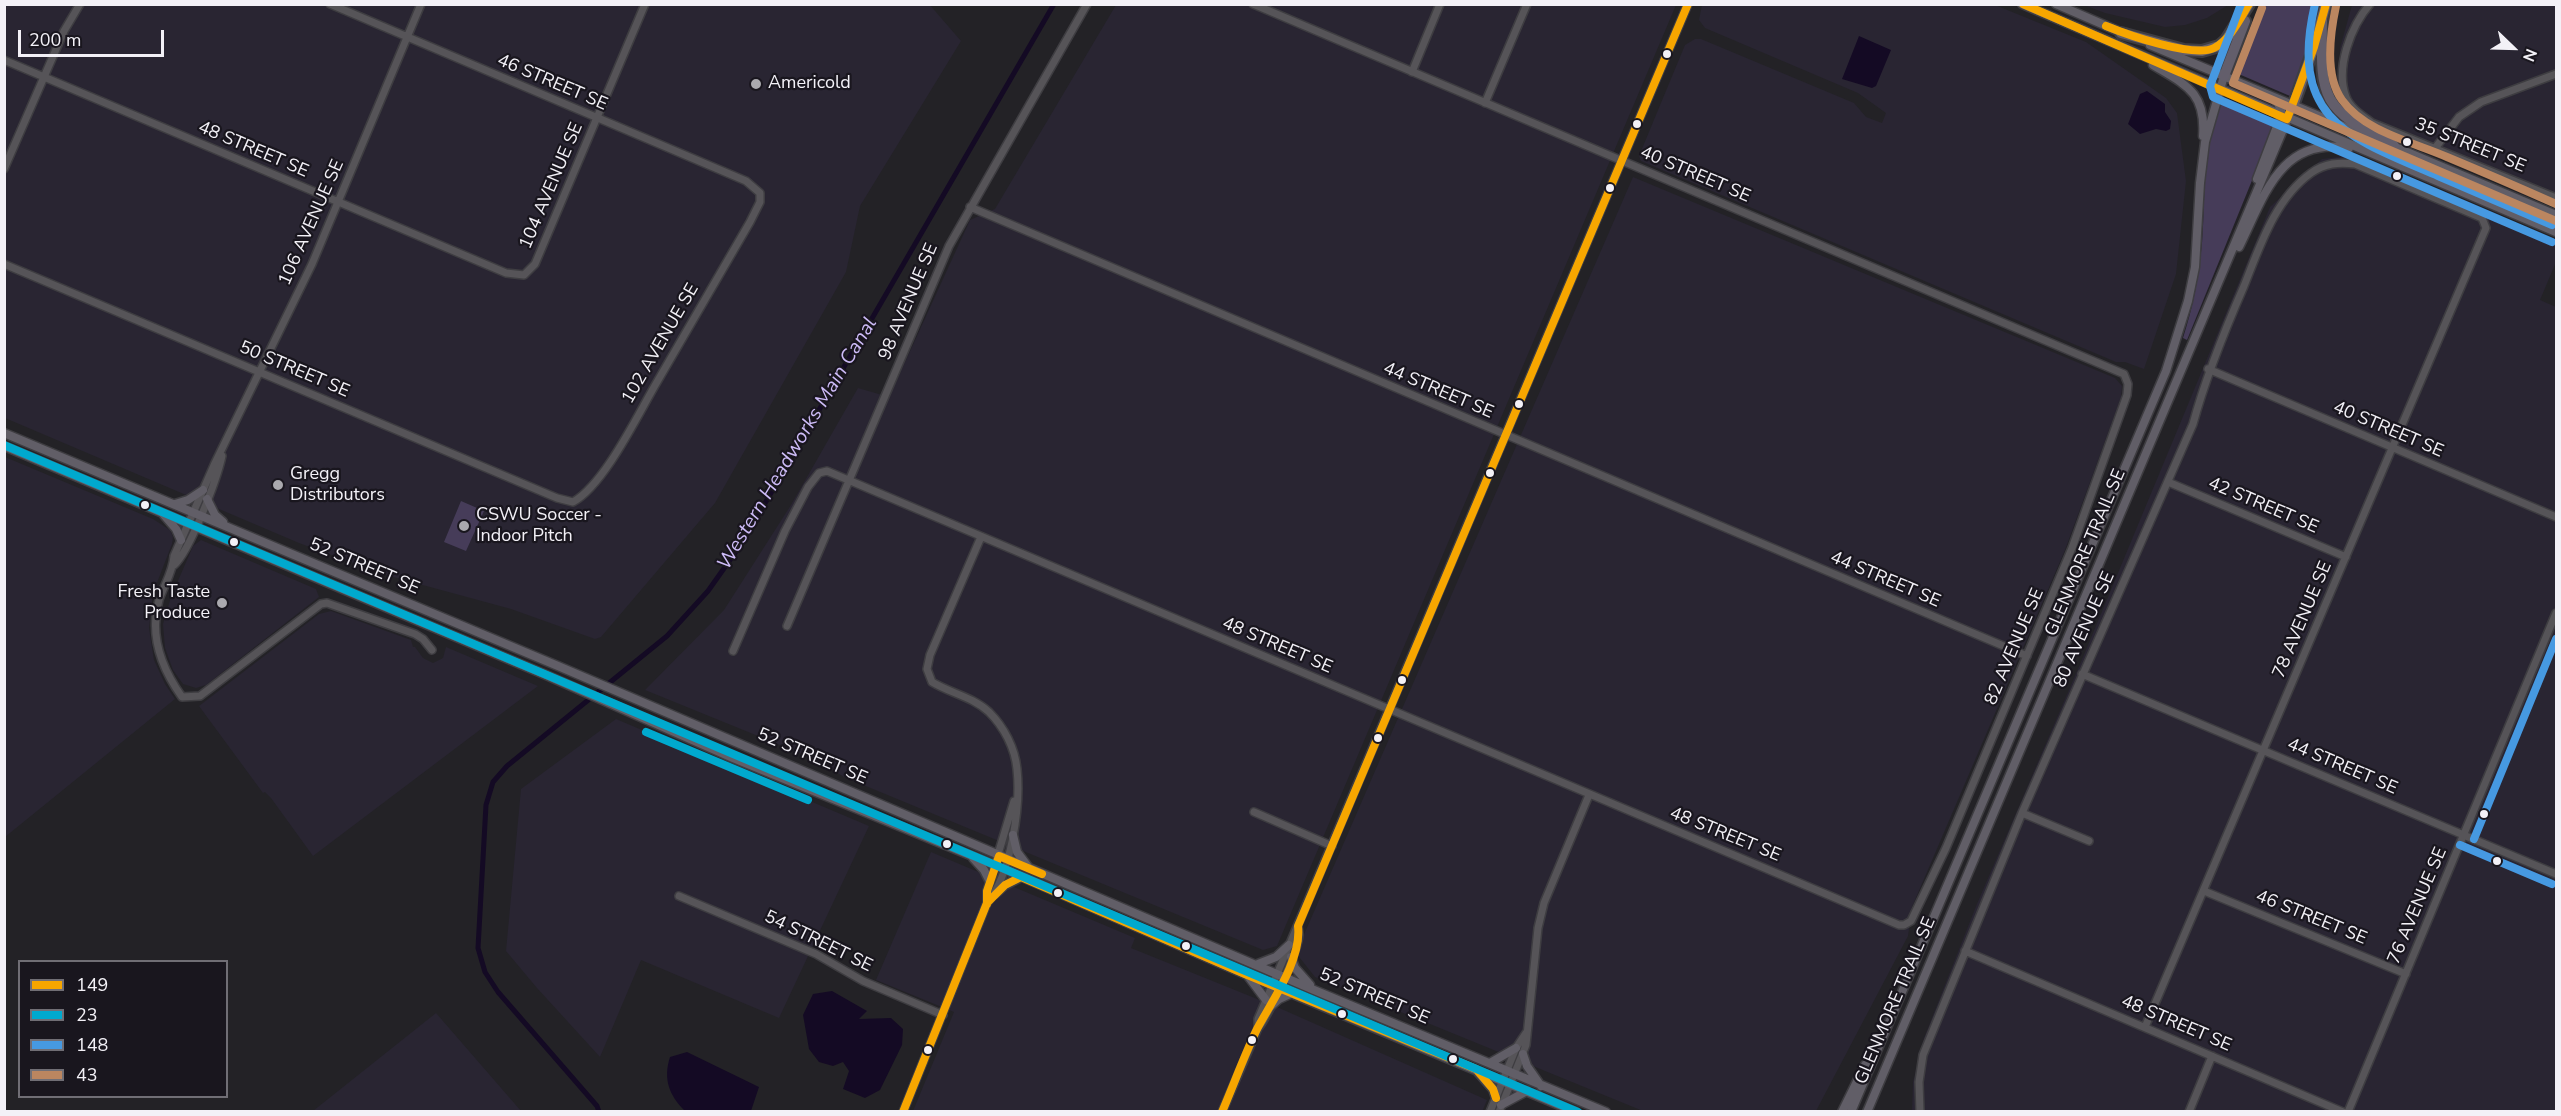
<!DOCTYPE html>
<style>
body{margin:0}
#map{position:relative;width:2561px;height:1116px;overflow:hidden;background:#232226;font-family:"Nunito Sans",sans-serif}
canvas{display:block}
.frame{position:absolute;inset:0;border:6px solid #f3f1f7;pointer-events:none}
.legend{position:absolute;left:18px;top:960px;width:210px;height:138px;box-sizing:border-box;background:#19161e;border:2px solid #706e75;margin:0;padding:8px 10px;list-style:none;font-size:18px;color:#f3f1f7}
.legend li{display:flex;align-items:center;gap:12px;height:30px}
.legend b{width:30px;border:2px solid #706e75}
.north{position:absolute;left:2483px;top:18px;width:60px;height:60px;-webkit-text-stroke:4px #19161e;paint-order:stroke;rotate:113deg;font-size:16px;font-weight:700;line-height:24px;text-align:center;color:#f3f1f7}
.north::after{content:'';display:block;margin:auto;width:21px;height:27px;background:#f3f1f7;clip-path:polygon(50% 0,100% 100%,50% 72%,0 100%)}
.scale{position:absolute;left:18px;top:30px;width:146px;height:27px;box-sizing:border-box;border:3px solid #f3f1f7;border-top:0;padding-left:8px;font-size:18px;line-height:21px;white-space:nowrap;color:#f3f1f7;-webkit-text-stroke:4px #19161e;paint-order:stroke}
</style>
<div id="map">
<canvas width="2561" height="1116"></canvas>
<div class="frame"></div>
<ul class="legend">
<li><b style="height:8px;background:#f7a600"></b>149</li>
<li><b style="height:8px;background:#00a9ce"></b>23</li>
<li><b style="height:8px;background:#4699e1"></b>148</li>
<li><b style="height:8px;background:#bb8660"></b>43</li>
</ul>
<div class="north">N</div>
<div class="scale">200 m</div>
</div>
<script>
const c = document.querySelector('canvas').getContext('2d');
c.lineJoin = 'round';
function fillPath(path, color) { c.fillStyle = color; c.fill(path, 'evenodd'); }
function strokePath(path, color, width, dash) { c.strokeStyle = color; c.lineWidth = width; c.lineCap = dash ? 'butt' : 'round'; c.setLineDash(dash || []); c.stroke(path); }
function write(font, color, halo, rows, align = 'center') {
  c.font = font + ' "Nunito Sans",sans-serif'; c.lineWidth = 4.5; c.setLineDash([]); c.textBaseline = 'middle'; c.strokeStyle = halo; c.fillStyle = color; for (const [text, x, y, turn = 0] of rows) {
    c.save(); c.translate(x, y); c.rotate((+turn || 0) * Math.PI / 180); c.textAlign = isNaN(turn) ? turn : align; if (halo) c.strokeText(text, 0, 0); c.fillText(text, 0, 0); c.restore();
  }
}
fillPath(new Path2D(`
 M929,4L961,41L860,206L846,272L715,503L601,637L595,639L511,609L386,575L299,543L5,418L4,5Z
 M1116,5H1676L1277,946L1263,950L844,777L817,760L645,690L724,610L791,505L858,388L889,397L970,220L995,209Z
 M1702,5H1995L2086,42L2166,98L2177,113L2186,181L2176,274L2144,369L2125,362H2116L1641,161L1639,156L1685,45L1695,39H1701L1854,103L1866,117L1882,123L1886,113L1858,93L1705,28L1699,20Z
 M2084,5H2228L2207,18L2185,25L2165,27L2105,13Z
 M2352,5H2556V206L2370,128L2340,101V48Z
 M2346,156L2556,244V262L2540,300L2556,307V1111L1912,1112L1913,1082L1924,1038L1977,904L2081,662L2270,207L2322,159Z
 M1633,177L2115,378L2122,386L2121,398L2065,550L1912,907L1908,936L1816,1111H1643L1315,977L1296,953Z
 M5,457L153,519L170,530L173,537L172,544L153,593L149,628L154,660L165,684L175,699L5,837Z
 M201,540L316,589L319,597L206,685L196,688L183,684L173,670L165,648L163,624L171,597L193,546Z
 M331,611L411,640L413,647H415L423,658L433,663L443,658L446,647L538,686L313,856L271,798L265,792L263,793L199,706L319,614Z
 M616,719L869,826L779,1018L641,960L600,1057L537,988L506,951L521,789Z
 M931,852L1135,938L1131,948L1277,1007L1487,1100L1482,1112L913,1111L954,1012L876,980Z
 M436,1013L521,1111H313Z`), '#292532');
fillPath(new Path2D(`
 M2260,5H2321L2312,38L2290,96L2234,72Z
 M2223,99L2275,124L2187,340L2183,338C2193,307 2199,276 2202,243C2206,196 2201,142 2223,99Z
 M461,501L484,511L466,551L444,542Z`), '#463c59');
fillPath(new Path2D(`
 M1859,36L1891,50L1876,86L1872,88L1842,79Z
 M2147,91L2165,104V112L2171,121L2170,129L2166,131L2156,129L2140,134L2128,124L2140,94Z
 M832,991L867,1011L859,1019L891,1018L903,1029L902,1045L880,1090L865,1098L843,1089L849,1071L843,1062L833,1066L819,1062L809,1049L803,1015L813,994Z
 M687,1052L759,1087L751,1111H685C669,1095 663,1079 670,1057Z`), '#140a24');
strokePath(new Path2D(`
 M599,1112L597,1106L498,992L485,972L478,948L486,805L493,782L507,766L667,636L708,591L742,543L1054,4`), '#140a24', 5);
const minor = new Path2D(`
 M421,4L312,264L215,463L174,556C173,572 164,585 159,600C149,635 162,669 182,697L200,696L321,604L327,603L415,634L423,639L432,650
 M2370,4C2351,26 2335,68 2346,97C2350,108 2363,116 2372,123L2556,198
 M4,60L506,273L524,275L535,264L645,4
 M1412,72L1440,4
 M1485,103L1527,4
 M2436,147L2459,117L2481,102L2556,74
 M4,169L64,31L80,4
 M970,207L2027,656
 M4,264L557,498L573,502C605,484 638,414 657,382C688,329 719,276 750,222L760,202V193L746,181L330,4
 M2208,369L2556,517
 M2168,482L2346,557
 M174,565C190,551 217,479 222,456
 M787,626L949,246L1087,4
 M733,651L785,531L808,487L819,473L827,471L1899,925H1904L1911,921L1946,848L2072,548L2127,395L2128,384L2124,374L1253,4
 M2082,674L2556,874
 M1254,812L1332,846
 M2022,813L2089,841
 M2204,891L2406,974
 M679,896L816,954L863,981L943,1015
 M987,903V891L1014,801
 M1965,951L2343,1112
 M1258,1028V1019L1688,4
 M903,1112L987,903C1011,875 1021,806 1017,769C1015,748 1004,727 989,712C973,697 950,693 932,682L927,669L930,655L981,537
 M1222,1112L1258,1028C1268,1017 1298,951 1299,935C1299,934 1298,926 1298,926
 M1490,1112L1516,1048L1526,1033
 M1499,1112L1526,1045L1538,928L1544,903L1589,795
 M1920,1112L1919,1082L1923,1055L2022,813L2193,424C2206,376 2224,332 2244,286C2260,246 2275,199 2311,173C2325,163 2339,162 2355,164L2482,218L2486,228L2145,1027
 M2189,1112L2212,1056
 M2348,1112L2556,613`);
const major = new Path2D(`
 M2022,4L2556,232
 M2056,4L2125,34
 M2150,45L2376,140
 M2153,65C2186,85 2206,92 2203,136
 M2388,144L2556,215
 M2257,179L2281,116V109L2276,100
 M2239,247C2264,197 2280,136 2349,148
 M4,433L558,666L1314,990L1606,1112
 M4,446L546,675L733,758L1004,869L1245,974L1576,1112
 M207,499L215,515L223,522
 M175,504L188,500L203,490
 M163,514L176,529L181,540
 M1013,835L1017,852L1029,868
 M973,858L984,870L990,882
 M995,894L1005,885L1021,877
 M1291,957L1295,968L1310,985
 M1258,964L1276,957L1289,945
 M1248,976L1266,1000
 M1270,1007L1279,999L1292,993
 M1523,1054L1527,1066L1541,1086
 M1490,1063L1516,1048
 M1478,1072L1493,1089L1496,1098
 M1501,1105L1527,1091
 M1842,1112L1865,1065
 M1851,1112L2166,371L2188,301L2195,267L2200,183L2205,142L2224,76
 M1867,1112L2293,106`);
const highway = new Path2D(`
 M2322,19C2321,102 2320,106 2394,146
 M2121,33L2184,50L2202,51L2219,46L2226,40L2249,4
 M2224,76L2245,21
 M2293,106L2314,47L2326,4`);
strokePath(minor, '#3e3d41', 10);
strokePath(major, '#3e3d41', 11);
strokePath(highway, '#3e3d41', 14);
strokePath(minor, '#565458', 7);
strokePath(major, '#615e67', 8);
strokePath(highway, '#635e6b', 10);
strokePath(new Path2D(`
 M2023,4L2287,119L2314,47L2326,4
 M2106,26C2128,35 2193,58 2214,48C2230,40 2240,19 2249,4
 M987,904V891L999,856L1042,874
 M903,1112L987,903L1005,885L1021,877L1245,974L1476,1069L1493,1089L1496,1098
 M1222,1112C1234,1084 1244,1056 1257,1029C1272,1001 1302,959 1298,926L1688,4`), '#f7a600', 8);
strokePath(new Path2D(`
 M4,445L1578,1112
 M646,732L808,800`), '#00a9ce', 8);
strokePath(new Path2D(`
 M2241,4L2210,86L2213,97L2552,242
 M2315,4C2288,120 2349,138 2438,176C2476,192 2514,209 2552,225
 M2474,839L2556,639
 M2460,845L2552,884`), '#4699e1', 8);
strokePath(new Path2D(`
 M2336,6C2330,34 2324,75 2342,100C2365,132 2413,142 2447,157C2483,172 2520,188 2556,204
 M2262,8L2233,83L2556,221`), '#bb8660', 8);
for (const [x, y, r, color] of [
 [1667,54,5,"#f3f1f7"],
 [756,84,6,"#aaa9ae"],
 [1637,124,5,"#f3f1f7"],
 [2407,142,5,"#f3f1f7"],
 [2397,176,5,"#f3f1f7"],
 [1610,188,5,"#f3f1f7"],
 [1519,404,5,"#f3f1f7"],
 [1490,473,5,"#f3f1f7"],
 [278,485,6,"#aaa9ae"],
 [145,505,5,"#f3f1f7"],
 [464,526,6,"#aaa9ae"],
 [234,542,5,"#f3f1f7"],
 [222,603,6,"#aaa9ae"],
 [1402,680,5,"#f3f1f7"],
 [1378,738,5,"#f3f1f7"],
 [2484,814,5,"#f3f1f7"],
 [947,844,5,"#f3f1f7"],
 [2497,861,5,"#f3f1f7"],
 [1058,893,5,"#f3f1f7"],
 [1186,946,5,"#f3f1f7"],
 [1342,1014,5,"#f3f1f7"],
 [1252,1040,5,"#f3f1f7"],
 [928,1050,5,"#f3f1f7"],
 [1453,1059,5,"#f3f1f7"]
]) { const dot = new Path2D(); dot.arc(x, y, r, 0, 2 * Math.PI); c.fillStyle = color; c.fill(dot); strokePath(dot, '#19161e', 2); }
write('18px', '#f3f1f7', '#19161e', [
 ["46 STREET SE",552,83,23],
 ["35 STREET SE",2470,146,22],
 ["48 STREET SE",253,150,23],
 ["40 STREET SE",1695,175,23],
 ["104 AVENUE SE",552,186,-67],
 ["106 AVENUE SE",312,223,-66],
 ["98 AVENUE SE",909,302,-67],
 ["102 AVENUE SE",661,344,-60],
 ["50 STREET SE",294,370,23],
 ["44 STREET SE",1438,391,23],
 ["40 STREET SE",2388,430,23],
 ["42 STREET SE",2263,506,23],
 ["GLENMORE TRAIL SE",2086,553,-67],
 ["52 STREET SE",364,567,23],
 ["44 STREET SE",1885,580,23],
 ["78 AVENUE SE",2303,620,-67],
 ["80 AVENUE SE",2085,630,-66],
 ["48 STREET SE",1277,646,23],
 ["82 AVENUE SE",2015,647,-67],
 ["52 STREET SE",812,757,23],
 ["44 STREET SE",2342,767,23],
 ["48 STREET SE",1725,835,22],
 ["76 AVENUE SE",2418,906,-67],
 ["46 STREET SE",2311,918,22],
 ["54 STREET SE",818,942,26],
 ["52 STREET SE",1374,997,23],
 ["GLENMORE TRAIL SE",1896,1001,-67],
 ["48 STREET SE",2176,1024,23]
]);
write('18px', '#f3f1f7', '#19161e', [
 ["Americold",768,84],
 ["Gregg",290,475],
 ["Distributors",290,496],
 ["CSWU Soccer -",476,516],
 ["Indoor Pitch",476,537],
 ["Fresh Taste",210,593,"right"],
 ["Produce",210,614,"right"]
], 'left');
write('italic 20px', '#cdbbf7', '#19161e', [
 ["Western Headworks Main Canal",798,444,-59]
]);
</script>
